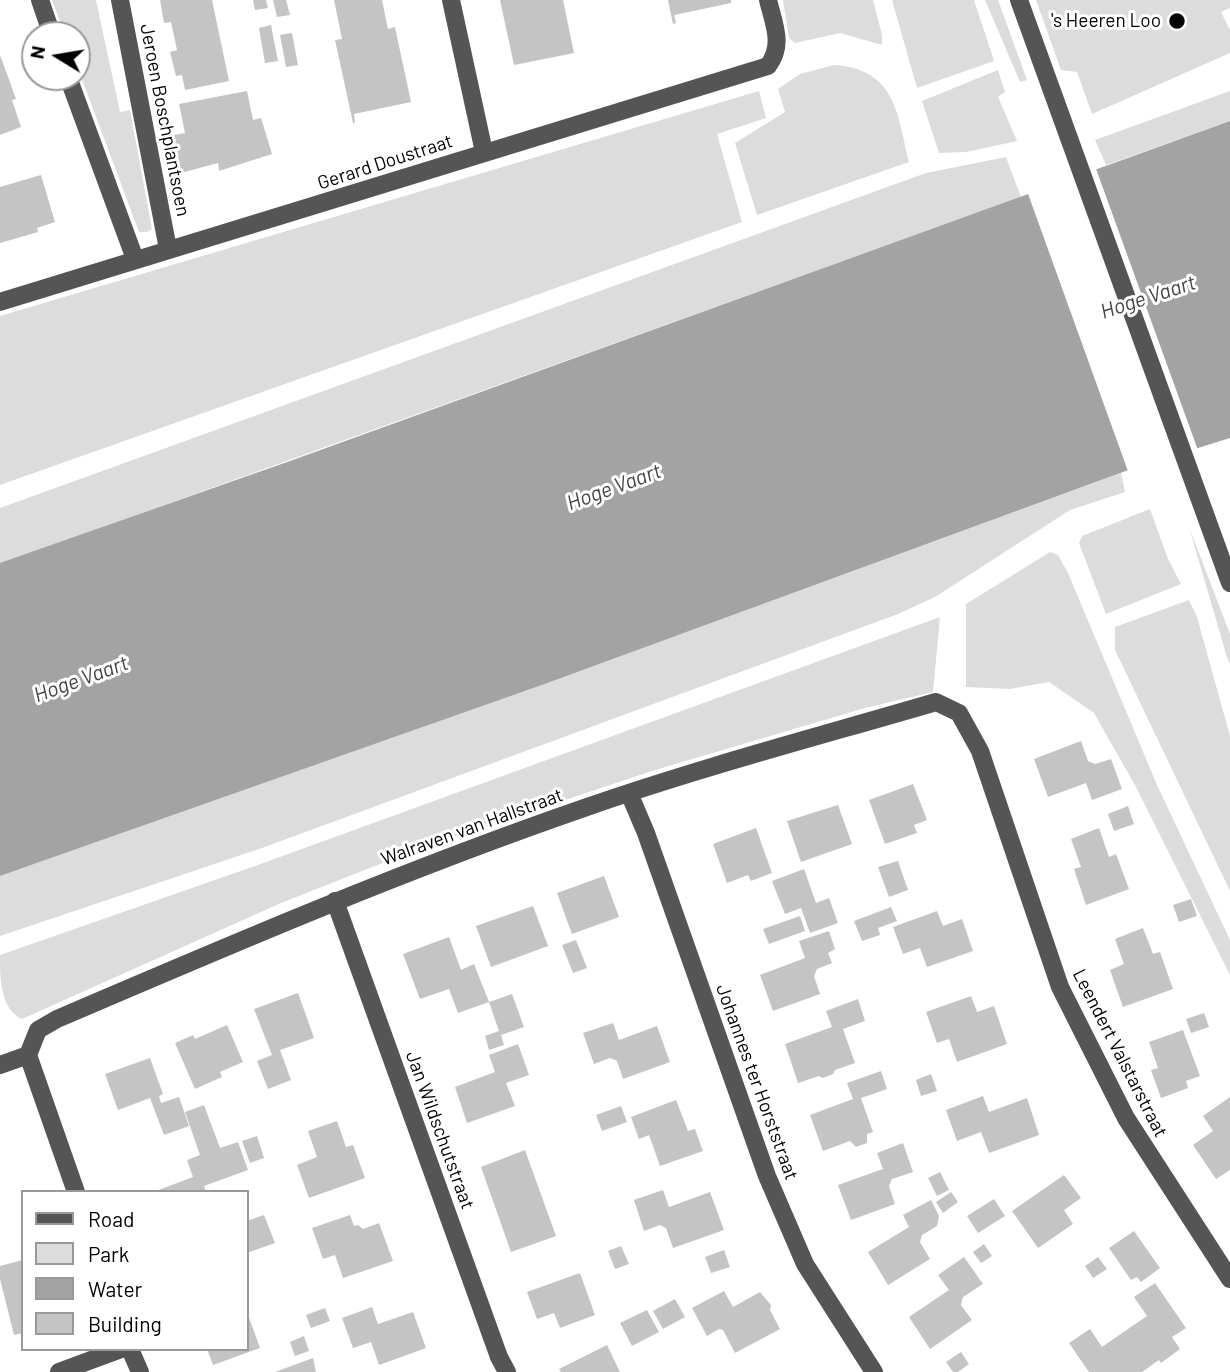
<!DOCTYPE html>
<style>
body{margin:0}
#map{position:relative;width:1230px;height:1372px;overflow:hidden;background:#fff;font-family:Barlow,sans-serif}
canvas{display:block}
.legend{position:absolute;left:21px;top:1190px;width:228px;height:161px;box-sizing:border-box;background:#fff;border:2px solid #999;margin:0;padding:9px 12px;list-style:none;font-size:21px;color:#000}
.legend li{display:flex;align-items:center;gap:14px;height:35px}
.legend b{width:35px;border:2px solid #999}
.north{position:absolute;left:21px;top:21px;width:70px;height:70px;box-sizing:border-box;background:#fff;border:2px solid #999;border-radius:50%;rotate:281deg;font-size:19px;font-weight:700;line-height:28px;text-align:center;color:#000}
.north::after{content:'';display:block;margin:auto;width:24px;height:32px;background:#000;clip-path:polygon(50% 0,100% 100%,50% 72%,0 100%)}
</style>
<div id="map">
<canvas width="1230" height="1372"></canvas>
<ul class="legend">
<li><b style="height:9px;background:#555"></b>Road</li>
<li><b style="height:19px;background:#dcdcdc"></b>Park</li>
<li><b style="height:19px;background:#a3a3a3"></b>Water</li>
<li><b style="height:19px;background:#c4c4c4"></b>Building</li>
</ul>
<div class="north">N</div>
</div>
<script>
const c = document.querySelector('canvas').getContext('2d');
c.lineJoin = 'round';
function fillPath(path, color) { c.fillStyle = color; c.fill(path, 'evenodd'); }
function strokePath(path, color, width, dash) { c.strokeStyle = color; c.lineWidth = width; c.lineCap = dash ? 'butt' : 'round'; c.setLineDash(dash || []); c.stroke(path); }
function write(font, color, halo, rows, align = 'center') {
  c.font = font + ' Barlow,sans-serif'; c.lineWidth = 6; c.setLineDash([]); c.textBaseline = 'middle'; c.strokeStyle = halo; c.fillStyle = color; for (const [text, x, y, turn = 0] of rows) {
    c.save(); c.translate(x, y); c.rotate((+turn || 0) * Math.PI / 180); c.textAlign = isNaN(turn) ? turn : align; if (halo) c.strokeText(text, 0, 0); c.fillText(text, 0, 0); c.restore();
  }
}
fillPath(new Path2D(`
 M52,0H96L120,112L130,110L152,229L147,232H139L77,66V35H65Z
 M783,0H873L882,35V45L840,33L795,43L789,38Z
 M892,0H974L994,61L917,88Z
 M985,0H998L1027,80L1020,82Z
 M1036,0H1230V8L1221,12L1230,30V53L1092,114L1077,72L1061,70Z
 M834,65C895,69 897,112 909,162L757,215L735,143L785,112L778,89L800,74Z
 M998,70L1005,92L998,97L1017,141L966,152L939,153L922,101Z
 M759,91L766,118L717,134L742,222L0,485V316Z
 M1230,91V121L1106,165L1095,140Z
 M1006,157L1021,197L0,564V508L926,173Z
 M1121,473L1125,492L1070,510L935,597L898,614L262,848L0,936V876L542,685Z
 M1150,509L1168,559L1181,584L1106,614L1079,543L1082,536Z
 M1189,527L1230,634V664L1226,654Z
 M1050,552L1058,555L1068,573L1157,785L1230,940V975L1136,787L1094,713L1049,682L1009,689L966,687V604Z
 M1189,600L1197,617L1230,736V891L1115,650V627Z
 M940,617L933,692L865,708L652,771L418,849L281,903L22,1019C0,1009 0,977 0,955L255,866Z`), '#dcdcdc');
fillPath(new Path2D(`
 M1230,121V438L1134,468L542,685L0,876V563L290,461Z`), '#a3a3a3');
fillPath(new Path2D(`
 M1095,166L1199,453L1129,474L1027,191Z`), '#fff');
fillPath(new Path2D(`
 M160,0H212L229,81L185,90L182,75L176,76L170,52L177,50L171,22L164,23Z
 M253,0H266L268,8L255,10Z
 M273,0H286L290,15L277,17Z
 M334,0H382L388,29L395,27L411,102L354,114L355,123H353L335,40L342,39Z
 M500,0H563L574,53L514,65Z
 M668,0H731V3L674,15L676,23L673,24Z
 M271,25L278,61L265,63L259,28Z
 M292,33L298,65L286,67L280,35Z
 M0,55L16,99L12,100L21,127L0,135Z
 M247,91L253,120L261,118L272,154L219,171L218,163L181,173L174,135L185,133L179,104Z
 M41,175L55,222L37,228L38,232L0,243V187Z
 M1081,741L1088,761L1095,764L1111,759L1122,789L1092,800L1086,783L1048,797L1034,759Z
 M913,784L927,820L914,825L917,833L885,844L869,800Z
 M838,805L852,844L801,862L787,821Z
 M1128,806L1134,824L1114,831L1108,814Z
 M756,828L772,873L751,881L748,875L727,883L713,844Z
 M1099,828L1109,857L1116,854L1129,889L1086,905L1074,869L1081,867L1071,839Z
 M898,861L908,890L889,897L878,867Z
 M804,869L816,903L829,898L838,923L810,933L801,908L785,914L772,881Z
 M604,876L619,917L572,934L557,893Z
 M1191,899L1197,916L1179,922L1173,905Z
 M533,906L548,946L491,967L476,926Z
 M891,907L897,921L878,928L880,935L862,941L854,921Z
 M937,911L943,926L962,919L973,951L927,967L920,948L903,954L893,927Z
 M800,916L805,931L769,944L763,929Z
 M1143,928L1153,954L1160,952L1173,989L1123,1007L1110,970L1124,964L1115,939Z
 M829,931L835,949L828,953L832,963L817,969L814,976L820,994L773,1011L760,975L805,958L799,941Z
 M449,937L461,970L474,964L489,1002L458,1013L449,989L420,999L403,954Z
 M576,940L587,968L573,973L562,945Z
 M298,993L314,1038L280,1050L291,1080L268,1089L257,1061L272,1055L254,1009Z
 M512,994L524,1027L501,1035L504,1045L489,1050L485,1036L499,1031L489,1002Z
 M971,996L977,1012L994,1006L1007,1044L957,1062L949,1039L937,1043L926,1012Z
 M858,999L865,1021L843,1029L855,1063L835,1070L833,1074L823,1078L819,1076L798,1083L785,1044L832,1027L826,1011Z
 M1204,1013L1209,1027L1191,1033L1186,1019Z
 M613,1023L619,1040L657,1026L670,1062L623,1079L617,1061L610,1058L594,1064L583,1033Z
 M227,1025L243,1062L220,1072L222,1077L195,1089L175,1043L193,1035L195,1039Z
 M1183,1030L1200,1076L1186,1081L1188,1088L1161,1098L1151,1070L1158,1068L1149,1042Z
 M518,1044L529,1075L506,1083L515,1106L467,1123L455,1087L495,1072L489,1055Z
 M150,1058L163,1094L159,1096L161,1103L179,1097L189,1126L164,1135L150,1098L118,1110L105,1074Z
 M881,1071L887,1089L861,1098L873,1132L867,1134V1143L856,1147L850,1141L823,1151L810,1115L853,1099L847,1083Z
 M931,1074L937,1091L921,1096L916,1080Z
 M983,1096L989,1112L1027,1098L1039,1135L989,1153L981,1132L957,1141L946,1110Z
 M1230,1097V1170L1216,1179L1193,1145L1213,1131L1203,1116Z
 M676,1100L688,1131L695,1129L703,1151L660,1166L649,1135L639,1139L631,1117Z
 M204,1105L220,1148L238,1142L248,1170L204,1186L206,1192H153L193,1177L187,1160L200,1155L185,1112Z
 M621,1106L627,1122L602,1131L596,1115Z
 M337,1121L346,1147L353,1145L365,1178L309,1198L297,1165L317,1157L308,1131Z
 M257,1136L264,1158L250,1163L242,1141Z
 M903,1143L913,1172L892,1179L889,1186L895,1204L851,1220L838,1185L883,1169L877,1153Z
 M525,1150L556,1236L511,1252L481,1167Z
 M940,1172L949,1190L937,1196L928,1178Z
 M1064,1175L1081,1198L1064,1210L1073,1224L1038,1248L1012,1211Z
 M663,1190L669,1207L710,1192L724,1230L673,1248L666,1228L660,1225L644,1231L634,1200Z
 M951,1192L958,1202L943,1213L936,1202Z
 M994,1199L1005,1216L978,1233L967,1216Z
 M931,1200L939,1216L937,1226L922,1235L920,1242L930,1259L888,1285L868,1252L909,1227L903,1215Z
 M264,1215L275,1243L247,1253V1221Z
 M350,1215L354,1226L358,1225L363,1229L379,1223L393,1261L343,1278L335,1255L323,1259L312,1228Z
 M1134,1231L1160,1268L1141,1282L1137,1277L1131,1280L1109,1248Z
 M984,1244L992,1256L981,1263L973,1252Z
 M621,1246L629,1264L615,1269L608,1251Z
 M724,1250L730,1267L711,1273L705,1257Z
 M964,1257L983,1284L963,1297L961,1305L972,1320L930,1349L909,1317L949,1290L938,1275Z
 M1098,1257L1107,1269L1093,1278L1085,1266Z
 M23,1260V1333L14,1335L0,1279V1266Z
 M580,1273L595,1315L560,1328L554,1313L537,1319L527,1292Z
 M1155,1283L1186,1328L1172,1337L1180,1349L1161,1363L1159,1360L1142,1372H1089L1069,1343L1090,1329L1102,1347L1125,1331L1147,1316L1134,1297Z
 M724,1291L733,1307L760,1292L771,1305L770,1310L780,1329L735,1353L723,1330L719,1329L707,1336L692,1308Z
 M675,1299L685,1317L663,1329L653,1311Z
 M372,1307L378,1324L413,1312L426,1348L379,1365L371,1342L353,1348L342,1318Z
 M325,1308L330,1321L311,1328L306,1315Z
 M647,1310L659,1332L632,1346L620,1323Z
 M247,1312L260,1348L213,1365L207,1349H247Z
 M304,1336L309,1351L295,1356L290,1342Z
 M607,1345L620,1372H561L559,1369Z
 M961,1352L969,1364L958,1372H953L946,1362Z
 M313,1358L316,1372H275Z`), '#c4c4c4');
strokePath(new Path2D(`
 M40,0L52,35
 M120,0L168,249
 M451,0L484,152
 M1019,0L1230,583
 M68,77L135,259
 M0,302L768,66C784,44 774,25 768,0
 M629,793L646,833L767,1176L805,1264L874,1372
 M335,901L499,1357L507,1372
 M28,1055L38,1030L57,1019C232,944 407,869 587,807C702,767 820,736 936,702L959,713L980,751L1060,987L1126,1118L1230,1279
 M0,1065L28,1055L76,1192
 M130,1349L140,1372
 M59,1372L121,1349`), '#555', 18);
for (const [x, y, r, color] of [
 [1177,21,9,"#000"]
]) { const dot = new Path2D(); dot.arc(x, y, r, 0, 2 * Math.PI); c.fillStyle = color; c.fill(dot); strokePath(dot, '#fff', 2.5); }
write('19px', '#000', '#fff', [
 ["'s Heeren Loo",1161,21]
], 'right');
write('19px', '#000', '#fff', [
 ["Jeroen Boschplantsoen",165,120,79],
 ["Gerard Doustraat",385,162,-18],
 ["Walraven van Hallstraat",472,827,-20],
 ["Leendert Valstarstraat",1120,1053,63],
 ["Johannes ter Horststraat",757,1082,70],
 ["Jan Wildschutstraat",440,1130,70]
]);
write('italic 21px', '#444', '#fff', [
 ["Hoge Vaart",1148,297,-18],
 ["Hoge Vaart",614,487,-20],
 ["Hoge Vaart",81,679,-20]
]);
</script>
